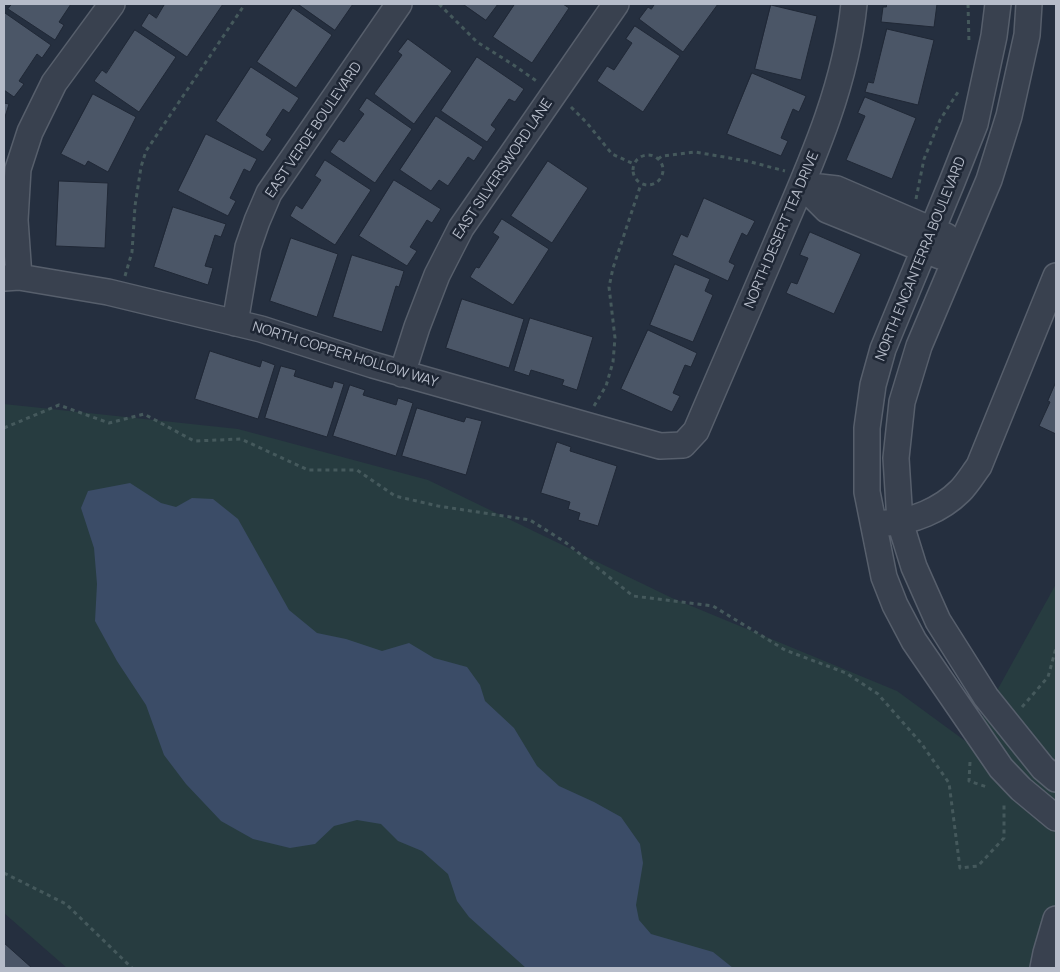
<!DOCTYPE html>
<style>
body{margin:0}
#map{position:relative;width:1060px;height:972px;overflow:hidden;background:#252f3f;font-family:Manrope,sans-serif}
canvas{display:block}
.frame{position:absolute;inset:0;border:5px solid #b6bcc9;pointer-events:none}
</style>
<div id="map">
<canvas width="1060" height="972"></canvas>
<div class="frame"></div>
</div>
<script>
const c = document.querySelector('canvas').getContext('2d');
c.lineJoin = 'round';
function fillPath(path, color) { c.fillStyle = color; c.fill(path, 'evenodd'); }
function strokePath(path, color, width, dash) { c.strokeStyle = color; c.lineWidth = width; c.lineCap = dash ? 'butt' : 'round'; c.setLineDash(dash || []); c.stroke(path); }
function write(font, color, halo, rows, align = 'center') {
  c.font = font + ' Manrope,sans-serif'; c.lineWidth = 5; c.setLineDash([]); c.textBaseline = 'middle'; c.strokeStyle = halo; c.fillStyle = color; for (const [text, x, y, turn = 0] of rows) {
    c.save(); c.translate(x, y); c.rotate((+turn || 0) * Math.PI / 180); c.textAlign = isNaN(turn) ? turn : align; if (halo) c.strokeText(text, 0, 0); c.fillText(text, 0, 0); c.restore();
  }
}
fillPath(new Path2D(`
 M4,404L238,429L428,480L672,598L897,691L968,743L1056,584V968H67L4,913Z`), '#273c40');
fillPath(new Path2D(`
 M130,483L161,503L176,507L192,498L213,499L238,519L289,610L317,633L346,639L382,651L409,643L434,658L467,667L480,685L485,701L514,728L537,766L559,786L594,802L621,817L640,844L643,863L636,905L639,920L651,934L713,952L733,968H526L469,917L457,901L448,874L422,851L398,841L381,824L357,820L334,826L315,844L290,848L253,839L221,821L186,784L164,755L146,705L117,661L95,621L97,584L94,548L81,508L88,491Z`), '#3b4c67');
const building = new Path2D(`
 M12,4H71L59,22L64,25L55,40L8,9Z
 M165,4H223L187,57L141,26L149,13L156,18Z
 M298,4H353L335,30Z
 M463,4H498L486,20Z
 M515,4H563L569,8L532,63L493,37Z
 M655,4H718L683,52L639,19L648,7L651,9Z
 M887,4H937L934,27L881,22L883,7H886Z
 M771,5L817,16L801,80L755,69Z
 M293,8L332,35L296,88L257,62Z
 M5,13L51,45L42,58L37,54L19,81L24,84L14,97L4,90V15Z
 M635,26L680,56L643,112L597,81L607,66L614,70L632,43L626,39Z
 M887,29L934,40L918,105L865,92L868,82L873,83Z
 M135,30L176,57L139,112L94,81L102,70L106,73Z
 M408,39L452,71L414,124L374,94L402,55L398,52Z
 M477,57L524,89L515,102L509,99L491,125L496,129L487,142L441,111Z
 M251,67L299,98L289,113L283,109L266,135L272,139L263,152L216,121Z
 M752,73L806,96L799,112L793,109L781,138L788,141L781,156L727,134Z
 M93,94L136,117L108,172L88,161L85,166L61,154Z
 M865,97L916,118L892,179L846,160L865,116L858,113Z
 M367,98L412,129L375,183L330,152L339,139L344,142L364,114L359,110Z
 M4,103L9,104L4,120Z
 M436,116L483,147L474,161L468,157L448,186L439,180L431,191L400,170Z
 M206,134L257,159L250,172L244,169L230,198L236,201L228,216L178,191Z
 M325,160L371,190L335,245L290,216L296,205L302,209L321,180L315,176Z
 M548,161L588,188L552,243L511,216Z
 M394,180L441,209L432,223L427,220L410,247L417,251L407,266L359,236Z
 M59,181L108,183L105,248L56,246Z
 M704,198L755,221L747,236L742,233L729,262L735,265L728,281L672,255L681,234L687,237Z
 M173,207L226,224L221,237L215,235L205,266L213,268L208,285L154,267Z
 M502,219L549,249L513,305L470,277L476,267L479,268L499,237L493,233Z
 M810,232L861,254L834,314L786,293L791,282L797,284L808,258L800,255Z
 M291,238L338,254L317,317L270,301Z
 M352,255L404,271L399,287L396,286L382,332L333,317Z
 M675,264L710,279L705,291L713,295L693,342L650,325Z
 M462,299L524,319L509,368L446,348Z
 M530,318L593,337L577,390L562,385L564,380L531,370L529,376L514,371Z
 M648,330L697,353L691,367L685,365L673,393L680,396L672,412L621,389Z
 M210,351L260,367L262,360L275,365L258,419L195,399Z
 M281,366L296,370L294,376L332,388L334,381L344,384L327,437L265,418Z
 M1056,382V434L1039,426L1050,402L1048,401Z
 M350,385L365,390L363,395L396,405L398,398L413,403L396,456L333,436Z
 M417,408L464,422L466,417L482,421L466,475L402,456Z
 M557,442L571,447L570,451L617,466L598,526L578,520L580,513L568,509L570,502L541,493Z
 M4,943L32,968H4Z`);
fillPath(building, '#4b5667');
strokePath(building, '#202836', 1);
const minor = new Path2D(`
 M998,4L994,36L975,124L952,182L883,349L873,385L867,428V492L884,577L895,605L914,641L1001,768L1021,789L1056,818
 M1029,4L1027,35L1009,116L989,180L919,346L902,402L896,458L900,522L914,567L938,621L986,697L1043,768L1056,779
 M802,185L827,210L940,256
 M802,185L837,189L946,236
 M19,277L15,220L18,169L30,132L54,83L112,4
 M4,278L19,277L108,292L261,329L373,365L660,446L683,445L696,431C724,366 752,301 780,235C812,161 846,85 854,4
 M235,323L248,247L257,221L269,193L399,4
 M402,374L417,327L437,275L461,228L616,4
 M886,523C912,522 941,510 960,491C967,484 973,474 979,466L1056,276
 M1043,968L1046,953L1056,919`);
strokePath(minor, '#575f6c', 28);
strokePath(new Path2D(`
 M439,4L477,42L512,64L538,82
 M968,4L969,43
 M571,107L587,123L612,154L634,164
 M633 170a15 15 0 1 1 30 0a15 15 0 1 1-30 0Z
 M658,159L662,156L695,152L747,161L785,171
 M916,199L924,159L940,120L958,92
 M125,276L132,252L135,206L141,167L146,151L245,4
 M594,406L606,386L613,362L615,338L609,287L613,268L641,184
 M4,428L59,405L109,423L144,414L194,441L241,439L308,470H357L395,496L438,506L530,520L565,542L633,596L713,606L785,650L846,673L878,694L921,743L949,783L960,868L978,866L1004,838V803
 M1022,707L1048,677L1056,648
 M970,762L969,781L987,787
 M4,873L66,904L132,968`), '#45595c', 3, [4, 4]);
strokePath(minor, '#39414f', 25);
write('14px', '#b6bcc9', '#1e2634', [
 ["EAST VERDE BOULEVARD",314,130,-56],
 ["EAST SILVERSWORD LANE",503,169,-56],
 ["NORTH DESERT TEA DRIVE",782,230,-67],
 ["NORTH ENCANTERRA BOULEVARD",921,259,-68],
 ["NORTH COPPER HOLLOW WAY",345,355,17]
]);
</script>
